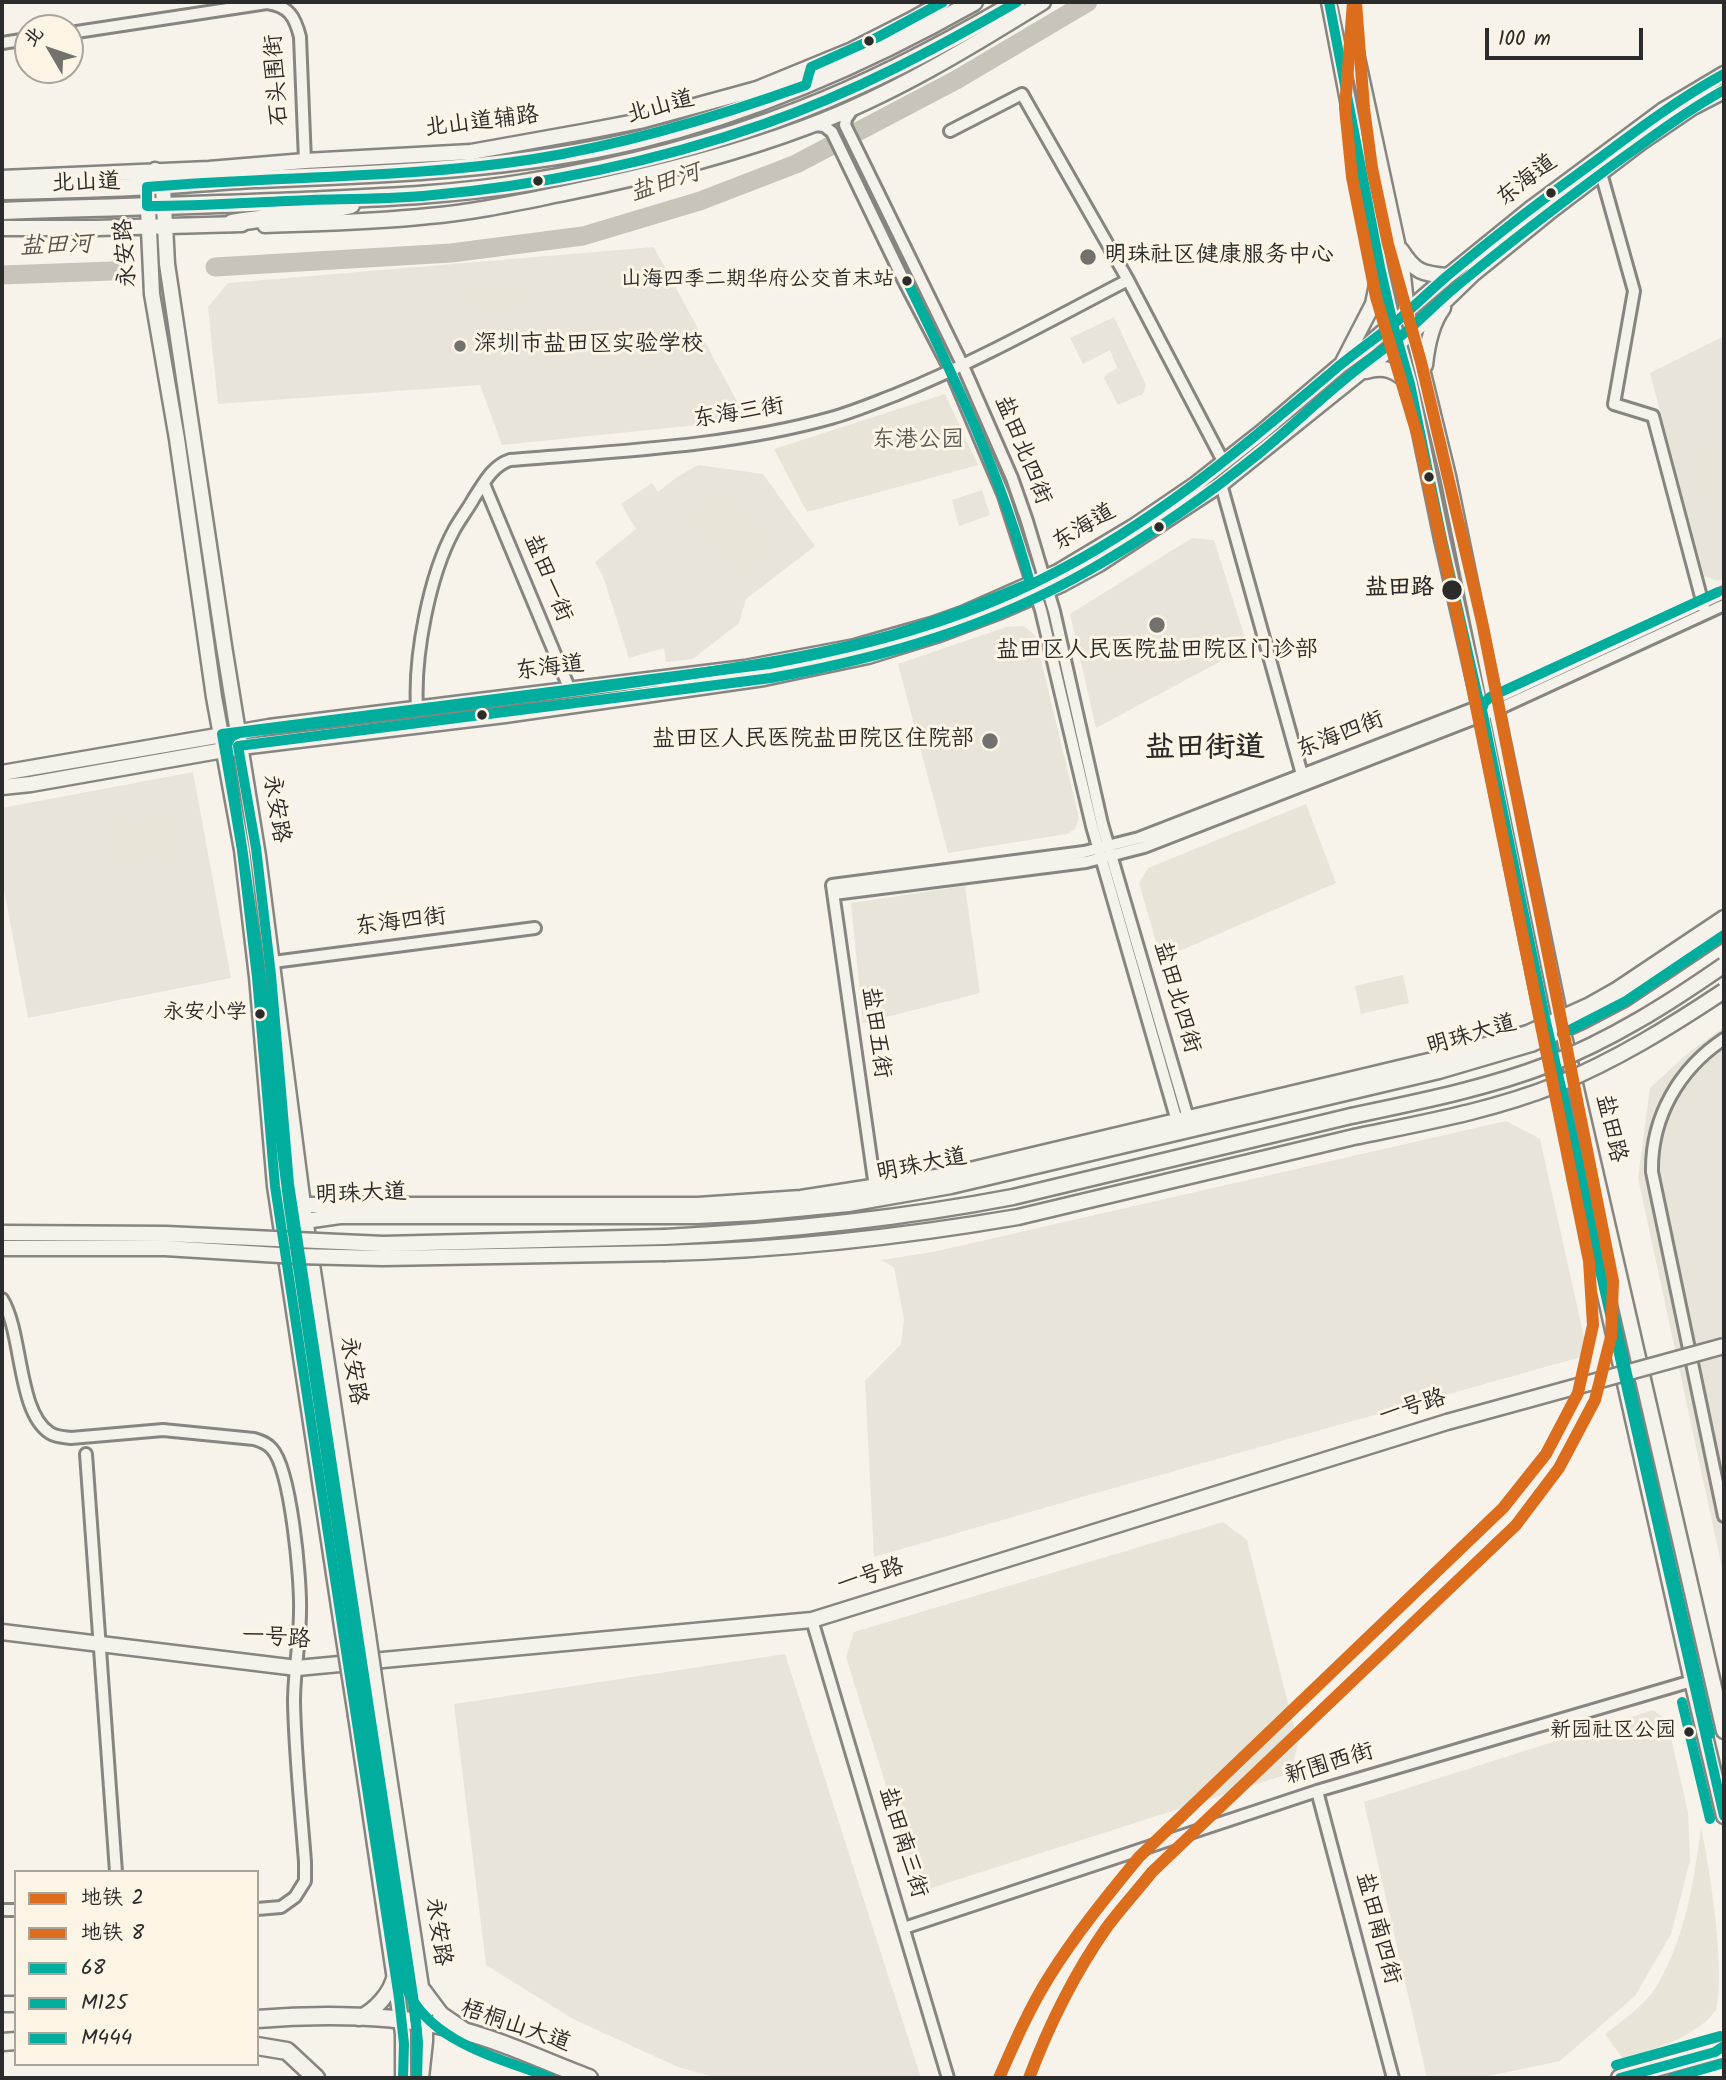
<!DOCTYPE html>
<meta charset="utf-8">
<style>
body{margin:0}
#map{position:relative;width:1726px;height:2080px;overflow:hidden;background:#f7f3ea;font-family:Kalam,"LXGW WenKai TC",sans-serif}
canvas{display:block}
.frame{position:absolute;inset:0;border:4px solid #2b2b2b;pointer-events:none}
.legend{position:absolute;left:14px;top:1870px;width:245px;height:196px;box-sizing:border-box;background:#fcf5e5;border:2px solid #a8a49b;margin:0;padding:9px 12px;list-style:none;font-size:21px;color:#2b2b2b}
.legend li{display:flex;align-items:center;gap:14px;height:35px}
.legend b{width:35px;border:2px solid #a8a49b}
.north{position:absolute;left:14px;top:14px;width:70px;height:70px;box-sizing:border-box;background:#fcf5e5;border:2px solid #a8a49b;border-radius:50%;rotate:309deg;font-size:19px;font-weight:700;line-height:28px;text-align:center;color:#2b2b2b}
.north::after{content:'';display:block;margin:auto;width:24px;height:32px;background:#72716e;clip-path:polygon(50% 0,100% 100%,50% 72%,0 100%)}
.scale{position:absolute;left:1485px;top:28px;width:158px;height:32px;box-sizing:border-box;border:4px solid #2b2b2b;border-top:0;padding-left:9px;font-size:21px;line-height:24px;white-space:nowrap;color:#2b2b2b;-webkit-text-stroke:5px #fcf5e5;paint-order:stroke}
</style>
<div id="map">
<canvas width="1726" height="2080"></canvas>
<div class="frame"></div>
<ul class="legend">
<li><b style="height:9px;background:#db6d1c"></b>地铁 2</li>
<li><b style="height:9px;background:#db6d1c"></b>地铁 8</li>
<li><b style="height:9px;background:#01ad9c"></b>68</li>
<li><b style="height:9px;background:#01ad9c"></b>M125</li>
<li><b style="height:9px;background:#01ad9c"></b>M444</li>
</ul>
<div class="north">北</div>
<div class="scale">100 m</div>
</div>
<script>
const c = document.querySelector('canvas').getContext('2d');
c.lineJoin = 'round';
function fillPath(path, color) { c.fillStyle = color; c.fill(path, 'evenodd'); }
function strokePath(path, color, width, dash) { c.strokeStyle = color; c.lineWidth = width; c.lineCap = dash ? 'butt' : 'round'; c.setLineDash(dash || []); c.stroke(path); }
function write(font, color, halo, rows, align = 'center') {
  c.font = font + ' Kalam,"LXGW WenKai TC",sans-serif'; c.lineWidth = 6; c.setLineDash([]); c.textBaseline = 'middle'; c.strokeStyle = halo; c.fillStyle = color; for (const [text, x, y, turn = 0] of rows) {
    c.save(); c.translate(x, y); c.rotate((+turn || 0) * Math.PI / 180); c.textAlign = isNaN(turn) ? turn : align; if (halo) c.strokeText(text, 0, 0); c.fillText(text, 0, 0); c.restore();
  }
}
fillPath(new Path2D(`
 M654,247L747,420L502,445L480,385L218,404L208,307L228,283Z
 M1114,317L1146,385L1143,394L1118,405L1104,378L1107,374L1117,368L1110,350L1083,364L1070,338Z
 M1724,336V578L1718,581L1704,576L1650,373Z
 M698,465L763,474L815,546L746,599L739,623L693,659L666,662L664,648L629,658L603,576L595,562L636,529L621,504L652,483L658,492L677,477Z
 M982,490L990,515L959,526L952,500Z
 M1192,538L1214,540L1244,635L1238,652L1096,728L1070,614Z
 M1024,626L1035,635L1079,818L1075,829L1067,834L948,853L898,664L1006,627Z
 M193,772L231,978L28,1018L2,879V808Z
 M965,886L980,993L863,1023L851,903Z
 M1724,1027V1577L1638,1178L1650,1088L1688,1053Z
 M1506,1121L1540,1139L1588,1355L1096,1493L874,1557L865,1381L901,1344L904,1319L894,1267L881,1260L933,1252Z
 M785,1654L921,2078H717L678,2067L573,2019L486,1965L454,1704Z
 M1653,1710L1667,1720L1688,1812L1690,1861L1671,1934L1635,1996L1560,2061L1479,2078H1427L1364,1802Z`), '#e9e4d9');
fillPath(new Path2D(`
 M517,287L519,309L473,313L472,291Z
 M945,394L978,465L807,512L774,449Z
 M1724,450V521L1715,523L1697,458Z
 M720,486L769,545L737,572L688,513Z
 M1306,804L1336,883L1161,959L1139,883L1148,868Z
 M171,817L177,852L111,864L105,828Z
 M1403,975L1409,1003L1361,1014L1355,986Z
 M1223,1522L1247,1540L1298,1743L1291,1773L919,1892L846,1657L854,1632Z
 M1701,1827C1710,1868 1726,1976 1716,2010C1697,2037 1653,2049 1623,2059L1605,2034C1623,2020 1644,2006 1656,1987C1685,1939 1694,1882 1701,1827Z`), '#e9e4d8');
strokePath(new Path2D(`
 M215,267L451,253L583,236L700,201L796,164L956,80L1088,2
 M2,275L112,271`), '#c8c4ba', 19);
const street = new Path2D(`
 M70,33L267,3C289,6 295,17 300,37L305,161
 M2,43L28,39
 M854,107L846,119L845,125L963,366L1012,478L1027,521L1054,611L1102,824L1188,1118
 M814,125L824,126L832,132L904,281L951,371L1004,496L1041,610L1092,826L1177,1121
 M950,131L1022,94L1128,280L1224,463
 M1601,173L1634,291L1614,404L1653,416L1704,608
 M484,484L570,690
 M1221,484L1303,778
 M417,708C414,656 429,576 454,530C460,519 468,509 474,498C484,483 492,466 510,460C617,451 727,447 831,418C853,412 874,403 895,395C976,362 1051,320 1128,280
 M834,894L1086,862L1144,847L1496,710L1724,605
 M273,962L535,928
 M1724,1039C1679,1069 1651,1117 1652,1172L1724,1516
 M875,1187L832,885L1084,852L1139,838L1480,706L1724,593
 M2,1299C23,1333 17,1412 50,1433C56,1437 64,1437 71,1438L163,1430L254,1439C261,1441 267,1443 272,1449C291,1470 301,1580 300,1611C300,1641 294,1672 294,1702C295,1755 301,1809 305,1862V1881L295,1897L281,1907L257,1909
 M86,1454L116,1872
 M812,1620L948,2078
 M1317,1791L1393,2078
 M2,1910H16
 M904,1928L1317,1791L1692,1681`);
const secondary = new Path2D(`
 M1329,2L1380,267L1393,324L1410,384L1442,539L1480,706L1547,1037L1692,1681L1724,1816
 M1345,2L1402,266L1407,313L1413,332L1448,476L1560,1019L1724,1731
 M155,170L163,186L167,264L224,646L258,856L303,1205L368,1635
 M2,178L209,169L305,161L471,152L588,131L640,121L757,89L852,50L911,20L943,2
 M151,178L147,187L152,294L177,439L214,697L242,850L257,977L275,1186L343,1633
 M265,225C320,223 375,222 429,216C475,212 520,202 565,193C648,176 730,156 809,126C892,95 969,48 1043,2
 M2,228H96L242,224
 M1401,250C1415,272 1422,274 1448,276
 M1343,362L1373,304L1379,275
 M1425,365C1427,346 1431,324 1443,308
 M1366,371C1385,365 1396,371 1410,384
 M2,773L269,727L745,668L855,647L932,625L963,614L1058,572L1133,527L1196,484L1262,432L1342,364L1368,345L1448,276L1533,207L1662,111L1724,74
 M2,787L31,784L241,747L505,715L764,678L868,656L936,635L1000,611L1062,584L1099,564L1221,484L1363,370L1413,332L1474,273L1548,213L1640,143L1693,107L1724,91
 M280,1212L303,1205H698L801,1198L949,1175L1437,1059L1528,1033L1588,1006L1618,989L1724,918
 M280,1212L305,1221L340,1216H697L755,1213L848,1204L951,1186L1439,1071L1531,1044L1582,1021L1624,999L1724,932
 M665,1237C782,1231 898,1219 1013,1197L1351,1116
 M665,1253C784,1250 901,1237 1018,1217L1354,1137
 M2,1632L297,1668L812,1620L1447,1422
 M379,1711L425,2013V2041L421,2078
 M356,1716L403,2034V2078
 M423,1990L441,2014L463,2029
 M2,2004H16
 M359,2018C376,2010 391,1993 395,1975`);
const primary = new Path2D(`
 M2,191C51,190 100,189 150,186C185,184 220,181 255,179C383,174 513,170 638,140C756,111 868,62 974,2
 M2,211C109,207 217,205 324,200C391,197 458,194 524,183C617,168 711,145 800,110C875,81 947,43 1017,2
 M232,223C272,216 312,215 351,205
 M257,2019C318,2014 401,2014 459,2030C503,2041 546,2062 589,2078
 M2,2042L16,2041
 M257,2046L287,2051L316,2078
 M1620,2078L1724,2049`);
strokePath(street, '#878581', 16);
strokePath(secondary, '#878581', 19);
strokePath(primary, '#878581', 21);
strokePath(street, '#f5f2ec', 10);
strokePath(secondary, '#f5f2ec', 14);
strokePath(primary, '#f5f2ec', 16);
const secondaryBridge = new Path2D(`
 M1351,1116C1417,1102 1484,1089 1547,1065C1611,1040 1668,1004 1724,965
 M1354,1137C1421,1123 1491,1111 1556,1085C1616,1060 1670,1027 1724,991
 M2,1233L166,1234L383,1244L665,1237
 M2,1248H165L296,1256L383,1258L665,1253
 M1447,1422L1724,1346
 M343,1633L356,1716
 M368,1635L379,1711`);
strokePath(secondaryBridge, '#878581', 19, []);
strokePath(secondaryBridge, '#f5f2ec', 14);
strokePath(new Path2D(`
 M943,2L878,37L811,67L806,85C717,117 628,144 534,159C406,179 276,176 147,187V206C202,206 256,202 311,200C348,199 386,199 423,196C538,186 655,162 764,124C853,93 936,49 1017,2
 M1329,2L1380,267L1393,324L1410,384L1442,539L1480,706L1547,1037L1724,1816
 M403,2078L404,2044L399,1998L275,1186L257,977L242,850L222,734L769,664C865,646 958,622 1046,577C1153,524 1242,448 1333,371C1353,354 1375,339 1396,322C1413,307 1430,291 1447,276C1497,234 1548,195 1601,157C1641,127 1680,98 1724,74
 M1620,2078L1715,2052L1724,2046`), '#01ad9c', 10);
strokePath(new Path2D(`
 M1562,1034L1626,1001L1724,935
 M1682,1702L1710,1819
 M1710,1734L1546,1022L1482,710L1484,703L1490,697L1718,592
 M417,2078L418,2042L413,1996L289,1184L271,975L256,848L238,746L771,678C886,657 991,627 1093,568C1152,534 1209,494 1262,451C1290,428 1316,403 1344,380C1364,363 1386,348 1407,331C1424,316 1440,300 1458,285C1506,245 1556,207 1606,170C1645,142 1683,113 1724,90
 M1672,2078L1724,2063`), '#01ad9c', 10);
strokePath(new Path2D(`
 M406,1951L417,2032V2078
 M1616,2065L1720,2036
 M551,2078C500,2058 429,2043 406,1987L289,1207L259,964L227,745L231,737L239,733C361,718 482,704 603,687C700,673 797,661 891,635C939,621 984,602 1030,583C1002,477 955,379 907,281`), '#01ad9c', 10);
strokePath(new Path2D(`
 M999,2078C1014,2044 1029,2009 1049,1977C1075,1935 1107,1896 1139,1857L1503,1508L1546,1454L1578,1393L1593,1325L1589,1261L1460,628L1418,437L1376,297L1352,177L1345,108L1353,2`), '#db6d1c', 12);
strokePath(new Path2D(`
 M1029,2078C1049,2025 1074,1974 1107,1927C1121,1908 1137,1891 1152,1872L1516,1525L1559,1468L1595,1400L1611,1337L1613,1281L1482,622L1421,362L1388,244L1372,168L1364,108L1356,2`), '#db6d1c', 12);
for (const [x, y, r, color] of [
 [869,41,6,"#2b2b2b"],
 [538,181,6,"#2b2b2b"],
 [1551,193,6,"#2b2b2b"],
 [1088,257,9,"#72716e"],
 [907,281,6,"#2b2b2b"],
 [460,346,7,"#72716e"],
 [1429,477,6,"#2b2b2b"],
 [1159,527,6,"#2b2b2b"],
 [1452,590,11,"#2b2b2b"],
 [1157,625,9,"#72716e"],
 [482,715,6,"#2b2b2b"],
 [990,741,9,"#72716e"],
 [260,1014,6,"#2b2b2b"],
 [1689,1732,6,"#2b2b2b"]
]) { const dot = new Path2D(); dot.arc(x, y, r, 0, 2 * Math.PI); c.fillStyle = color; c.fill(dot); strokePath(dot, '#fcf5e5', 2.5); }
write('21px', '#2b2b2b', '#fcf5e5', [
 ["山海四季二期华府公交首末站",894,281],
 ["永安小学",247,1014],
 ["新园社区公园",1676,1732]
], 'right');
write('23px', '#2b2b2b', '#fcf5e5', [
 ["石头围街",279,80,-94],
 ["北山道",661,109,-15],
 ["北山道辅路",482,124,-7],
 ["东海道",1528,182,-38],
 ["北山道",86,185,-2],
 ["永安路",128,253,-94],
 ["东海三街",739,415,-9],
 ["盐田北四街",1021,451,68],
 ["东海道",1085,529,-31],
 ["盐田一街",546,579,68],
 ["东海道",550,670,-7],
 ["东海四街",1341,737,-21],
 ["永安路",274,809,81],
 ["东海四街",401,924,-7],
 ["盐田北四街",1175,998,74],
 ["盐田五街",874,1033,82],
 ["明珠大道",1472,1037,-16],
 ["盐田路",1609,1129,77],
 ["明珠大道",922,1167,-11],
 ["明珠大道",361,1196,-2],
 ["永安路",351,1371,81],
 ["一号路",1413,1409,-17],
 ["一号路",871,1578,-17],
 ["一号路",276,1640,4],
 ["新围西街",1330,1766,-17],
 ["盐田南三街",901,1843,73],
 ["盐田南四街",1376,1929,75],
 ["永安路",436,1932,82],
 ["梧桐山大道",515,2028,19]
]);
write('23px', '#2b2b2b', '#fcf5e5', [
 ["明珠社区健康服务中心",1104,257],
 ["深圳市盐田区实验学校",474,346],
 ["盐田区人民医院盐田院区门诊部",1157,652,"center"],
 ["盐田区人民医院盐田院区住院部",974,741,"right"]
], 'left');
write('23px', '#585653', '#fcf5e5', [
 ["东港公园",918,442]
]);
write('bold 23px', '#2b2b2b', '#fcf5e5', [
 ["盐田路",1434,590]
], 'right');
write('italic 24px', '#545350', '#fcf5e5', [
 ["盐田河",666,185,-18],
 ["盐田河",56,248,-2]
]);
write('bold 30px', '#2b2b2b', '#fcf5e5', [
 ["盐田街道",1205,751]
]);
</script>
